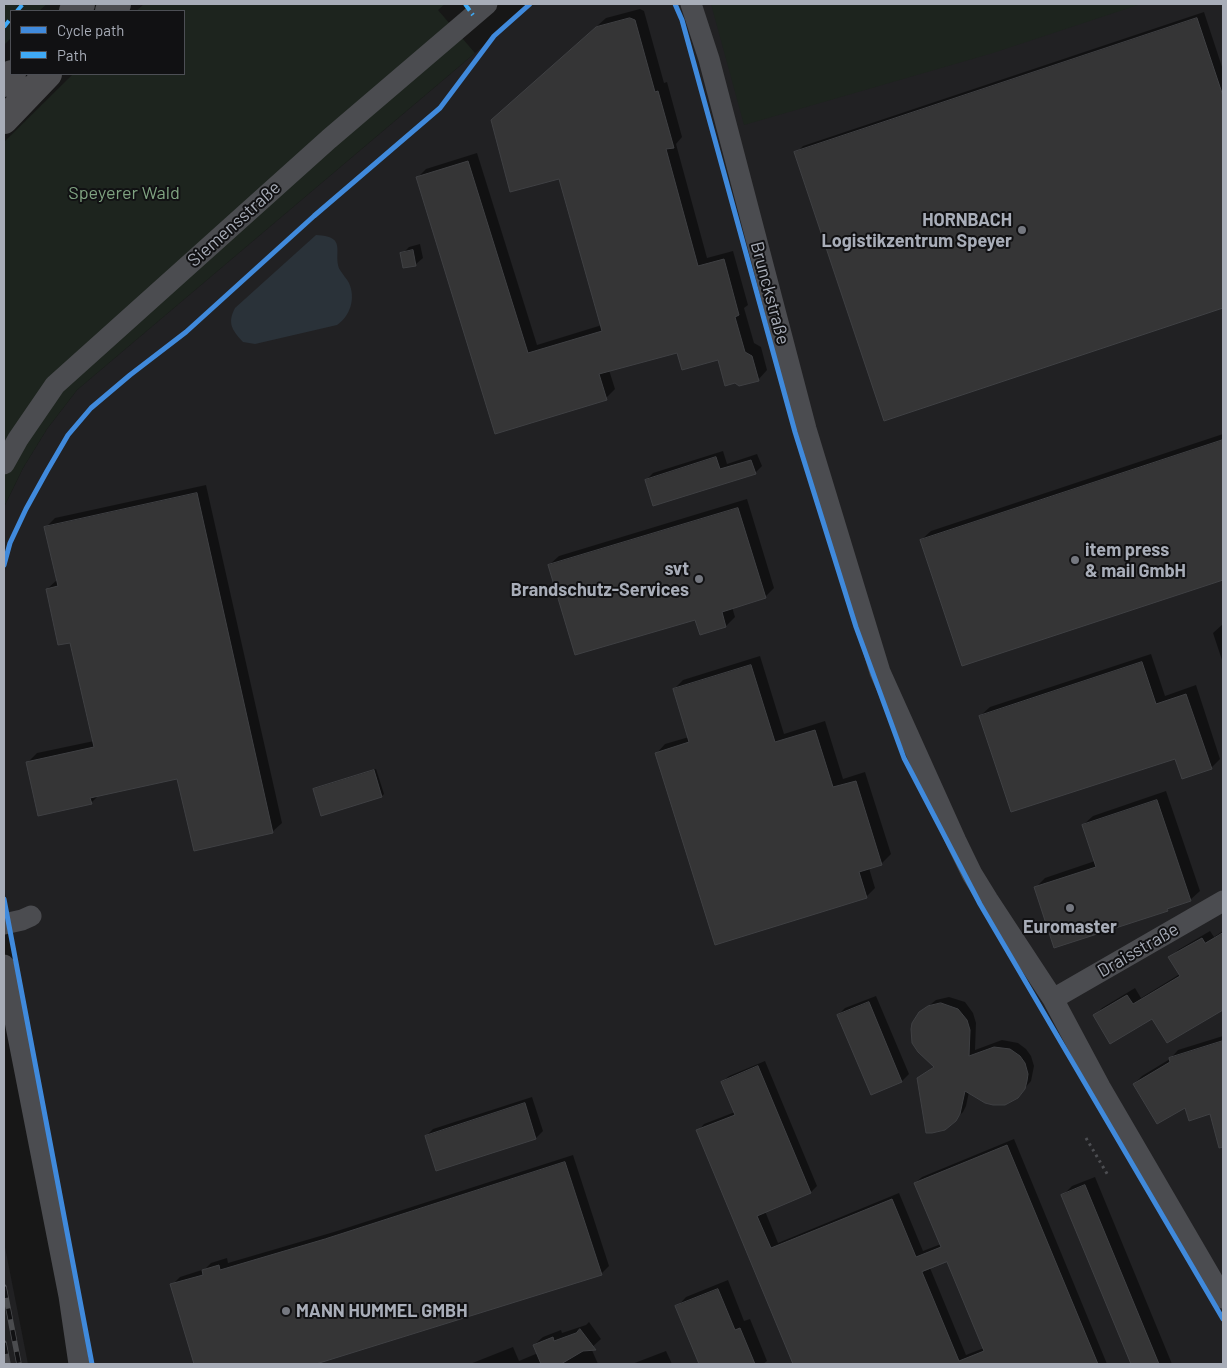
<!DOCTYPE html>
<meta charset="utf-8">
<style>
body{margin:0}
#map{position:relative;width:1227px;height:1368px;overflow:hidden;background:#171717;font-family:Barlow,sans-serif}
canvas{display:block}
.frame{position:absolute;inset:0;border:5px solid #a8adb8;pointer-events:none}
.legend{position:absolute;left:10px;top:10px;width:175px;height:65px;box-sizing:border-box;background:#111113;border:1px solid #4d4f55;margin:0;padding:6px 9px;list-style:none;font-size:15px;color:#a8adb8}
.legend li{display:flex;align-items:center;gap:10px;height:25px}
.legend b{width:25px;border:1px solid #4d4f55}
</style>
<div id="map">
<canvas width="1227" height="1368"></canvas>
<div class="frame"></div>
<ul class="legend">
<li><b style="height:6px;background:#408adc"></b>Cycle path</li>
<li><b style="height:6px;background:#3fa9f5"></b>Path</li>
</ul>
</div>
<script>
const c = document.querySelector('canvas').getContext('2d');
c.lineJoin = 'round';
function fillPath(path, color) { c.fillStyle = color; c.fill(path, 'evenodd'); }
function strokePath(path, color, width, dash) { c.strokeStyle = color; c.lineWidth = width; c.lineCap = dash ? 'butt' : 'round'; c.setLineDash(dash || []); c.stroke(path); }
function write(font, color, halo, rows, align = 'center') {
  c.font = font + ' Barlow,sans-serif'; c.lineWidth = 4; c.setLineDash([]); c.textBaseline = 'middle'; c.strokeStyle = halo; c.fillStyle = color; for (const [text, x, y, turn = 0] of rows) {
    c.save(); c.translate(x, y); c.rotate((+turn || 0) * Math.PI / 180); c.textAlign = isNaN(turn) ? turn : align; if (halo) c.strokeText(text, 0, 0); c.fillText(text, 0, 0); c.restore();
  }
}
fillPath(new Path2D(`
 M533,4H1223V1364H92L4,899V507L23,468L47,429L77,390Z
 M4,1242L28,1364H4Z`), '#212123');
fillPath(new Path2D(`
 M4,4H47L39,11H11V38L4,45Z
 M144,4H445L438,10L475,53L77,390L47,429L23,468L4,507V142L73,74H184V11H136Z
 M711,4H1141L993,53L744,125Z`), '#1d241e');
fillPath(new Path2D(`
 M316,235C349,236 332,254 340,270C343,275 347,279 349,283C356,299 350,316 337,325L255,344L243,342C232,330 227,323 235,308Z`), '#2a3239');
fillPath(new Path2D(`
 M640,9L644,11L664,83L667,82L682,137L676,144L707,258L733,251L748,305L744,308L754,343L761,347L767,370L758,380L718,358L678,351L609,370L615,389L606,398L496,432L417,178L426,169L477,153L537,345L602,325L560,177L502,111L606,18Z
 M1204,12L1223,70V307L885,419L796,153L803,146Z
 M420,244L423,258L416,264L404,267L402,254L409,247Z
 M1223,434V578L962,664L921,540L931,531Z
 M723,451L727,464L757,454L762,466L755,473L646,480L653,473Z
 M206,485L282,823L272,832L178,777L99,795L91,803L27,763L37,753L94,741L71,641L47,589L57,580L46,527L55,518Z
 M747,499L774,588L765,597L732,607L735,617L726,626L696,618L549,565L559,556Z
 M1223,624V663L1213,633Z
 M1151,654L1165,696L1196,685L1220,759L1211,768L1176,757L980,716L990,707Z
 M760,656L784,734L825,721L843,779L865,772L891,854L882,863L869,868L875,888L866,897L656,754L665,744L689,737L674,689L683,680Z
 M376,769L384,794L382,796L322,814L314,790L316,788Z
 M1166,791L1200,891L1190,900L1170,907L1167,910L1036,887L1045,878L1095,861L1083,825L1093,816Z
 M1210,931L1214,937L1223,931V1009L1168,1042L1153,1017L1095,1015L1102,1008L1135,988L1141,998L1180,974L1170,958L1178,950Z
 M876,996L909,1074L902,1081L872,1094L838,1015L845,1008Z
 M949,997L965,1002L973,1013L976,1023L975,1050L1002,1040L1018,1043L1026,1049L1031,1056L1034,1066L1031,1081L1017,1097L969,1092L966,1106L963,1112L955,1120L919,1078L934,1066L920,1013L936,1000Z
 M1223,1036V1146L1220,1147L1211,1113L1185,1106L1134,1084L1142,1076L1170,1059L1178,1050Z
 M765,1061L817,1186L811,1192L765,1211L778,1243L899,1193L923,1251L941,1244L915,1183L922,1177L1014,1139L1107,1364H794L698,1131L704,1124L735,1112L722,1082L729,1076ZM947,1261L984,1348L966,1355L930,1268Z
 M532,1097L543,1131L536,1138L437,1170L426,1136L433,1129Z
 M573,1155L609,1266L601,1274L402,1337L312,1364H196L172,1285L180,1277L205,1269L211,1263L227,1258L228,1263L334,1232Z
 M1095,1177L1172,1364H1132L1062,1196L1072,1186Z
 M728,1280L744,1321L750,1319L767,1361L763,1364H700L677,1307L686,1297Z
 M589,1322L601,1339L591,1348L598,1364H470L513,1347L519,1361L538,1353L534,1345L543,1337L561,1330L562,1333L586,1325Z
 M666,1351L672,1364H632Z`), '#0007');
const building = new Path2D(`
 M630,18L635,20L655,92L658,91L674,148L666,149L698,266L724,259L739,315L735,317L745,352L752,356L759,381L739,386L735,383L725,386L718,360L682,370L677,353L599,374L607,400L495,434L416,177L468,161L528,353L602,331L559,179L510,192L491,120L596,27Z
 M1197,18L1223,96V308L884,421L794,152Z
 M413,250L416,266L403,268L400,253Z
 M1223,440V580L962,666L920,540Z
 M716,457L720,469L751,460L756,474L653,506L645,480Z
 M197,493L273,833L194,851L177,779L90,798L92,804L38,816L26,762L94,747L70,643L58,645L46,589L58,586L44,527Z
 M738,508L766,598L722,612L726,627L700,635L695,620L575,655L548,565Z
 M1142,662L1156,704L1186,694L1212,769L1182,779L1175,759L1011,812L979,716Z
 M751,665L775,742L815,730L833,787L856,781L882,865L859,872L867,898L715,945L655,753L689,742L673,689Z
 M374,770L382,797L321,816L313,789Z
 M1157,800L1191,901L1167,909L1168,911L1054,948L1034,887L1096,867L1082,825Z
 M1223,933V1010L1167,1043L1152,1019L1110,1044L1093,1015L1127,995L1133,1004L1180,976L1168,957L1202,938L1205,943Z
 M869,1002L902,1082L871,1095L837,1015Z
 M941,1003L958,1009L967,1020L970,1030L969,1056L994,1047L1010,1049L1020,1056L1025,1063L1028,1074L1027,1081L1025,1089L1018,1098L1005,1105H993L985,1103L965,1091L960,1114L956,1121L945,1130L932,1133H926L917,1078L934,1067L918,1052L912,1043L911,1029L912,1023L919,1012L928,1006Z
 M1223,1041V1147L1219,1148L1210,1114L1189,1121L1185,1108L1157,1124L1133,1084L1170,1062L1169,1058Z
 M758,1066L811,1193L757,1216L771,1248L892,1199L916,1257L941,1247L914,1183L1007,1145L1098,1364H793L696,1130L735,1115L721,1082ZM947,1262L984,1351L959,1361L922,1272Z
 M525,1103L536,1139L436,1171L425,1136Z
 M565,1162L602,1275L316,1364H194L170,1284L203,1275L202,1270L219,1265L220,1270L325,1239Z
 M1085,1185L1159,1364H1131L1061,1195Z
 M718,1289L735,1330L740,1328L755,1364H699L675,1306Z
 M580,1329L596,1350L583,1351L561,1364H541L533,1345L553,1337L554,1341L576,1333Z`);
fillPath(building, '#353536');
strokePath(building, '#3f4043', 1);
strokePath(new Path2D(`
 M1086,1138L1109,1177`), '#4d4e52', 3, [2.5, 4]);
strokePath(new Path2D(`
 M691,4L709,59L806,429L880,672L956,841L972,874L988,900L1053,999L1100,1087L1223,1298
 M4,464L18,439L55,385L329,139L487,4
 M4,924L22,920L31,916
 M4,965L69,1296L79,1364
 M1053,999L1223,901`), '#4b4c50', 21);
strokePath(new Path2D(`
 M73,11L81,4
 M109,11L117,4
 M4,83L12,74
 M4,120L48,74`), '#4e4e51', 28);
const rail = new Path2D(`
 M4,1287L19,1364
 M4,1343L8,1364`);
strokePath(rail, '#4b4c4f', 5.5);
strokePath(rail, '#111113', 4, [11]);
strokePath(new Path2D(`
 M465,4L473,15
 M17,11L23,4
 M4,27L11,18`), '#3fa9f5', 4, [8, 4]);
strokePath(new Path2D(`
 M675,4L682,20L795,432L856,627L904,758L980,904L1223,1319
 M4,565L10,543L26,509L47,471L68,435L91,408L130,375L186,332L314,216L440,108L494,36L530,4
 M4,899L92,1364`), '#408adc', 5);
for (const [x, y, r, color] of [
 [1022,230,5,"#757880"],
 [1075,560,5,"#757880"],
 [699,579,5,"#757880"],
 [1070,908,5,"#757880"],
 [286,1311,5,"#757880"]
]) { const dot = new Path2D(); dot.arc(x, y, r, 0, 2 * Math.PI); c.fillStyle = color; c.fill(dot); strokePath(dot, '#111113', 2); }
write('18px', '#7fa381', '#111113', [
 ["Speyerer Wald",124,193]
]);
write('bold 18px', '#a8adb8', '#111113', [
 ["HORNBACH",1012,220],
 ["Logistikzentrum Speyer",1012,241],
 ["item press",1085,550,"left"],
 ["& mail GmbH",1085,571,"left"],
 ["svt",689,569],
 ["Brandschutz-Services",689,590],
 ["Euromaster",1070,927,"center"],
 ["MANN HUMMEL GMBH",296,1311,"left"]
], 'right');
write('18px', '#a8adb8', '#111113', [
 ["Siemensstraße",234,224,-42],
 ["Brunckstraße",770,293,75],
 ["Draisstraße",1138,950,-30]
]);
</script>
